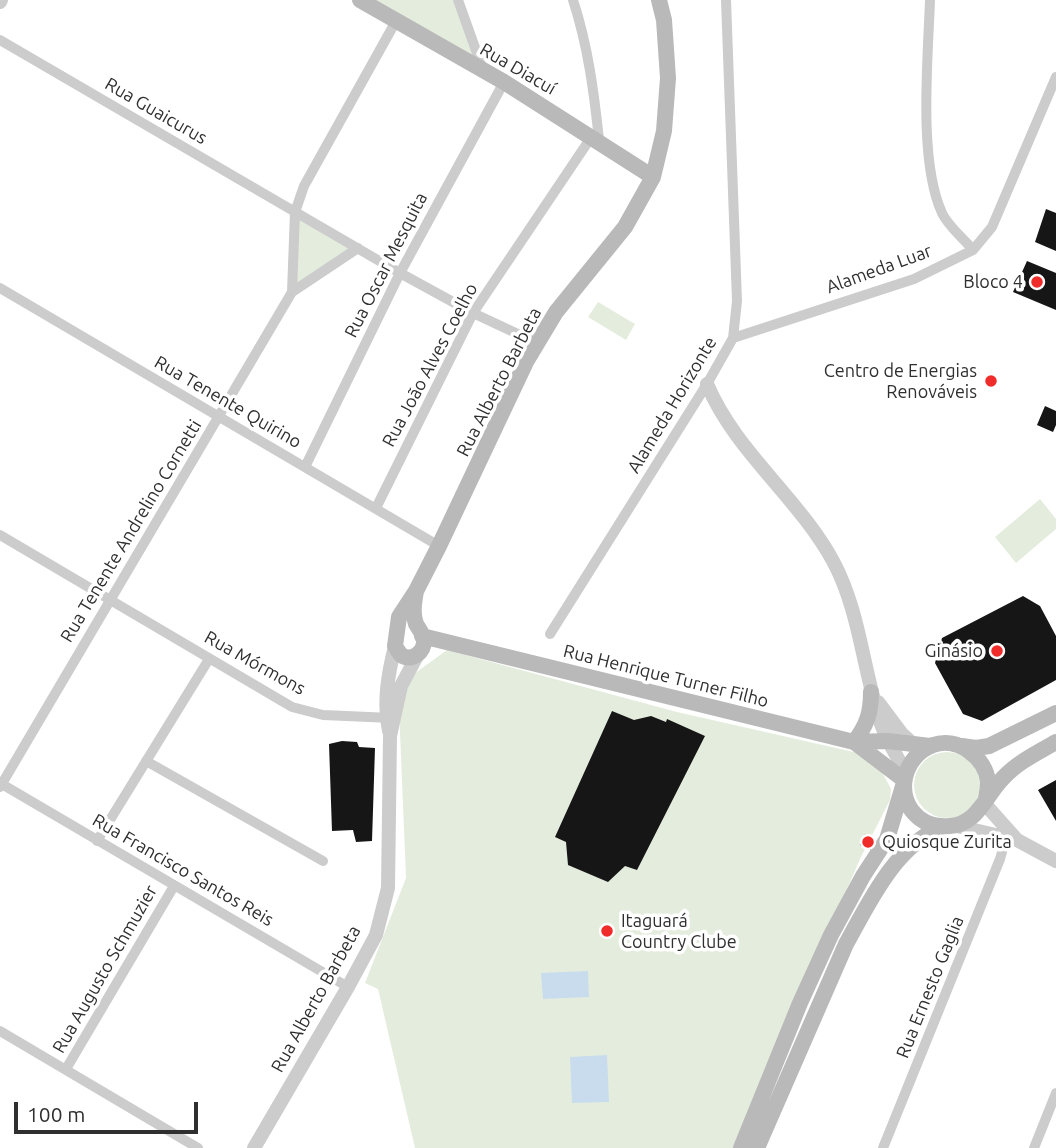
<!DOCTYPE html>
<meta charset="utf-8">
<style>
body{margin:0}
#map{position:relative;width:1056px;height:1148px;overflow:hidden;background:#fff;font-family:Ubuntu,sans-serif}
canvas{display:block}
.scale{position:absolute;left:14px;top:1102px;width:184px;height:32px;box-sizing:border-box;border:4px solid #2f2f2f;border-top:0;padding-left:9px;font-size:21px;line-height:24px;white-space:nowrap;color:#2f2f2f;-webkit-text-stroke:5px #fff;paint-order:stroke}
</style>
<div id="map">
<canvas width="1056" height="1148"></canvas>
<div class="scale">100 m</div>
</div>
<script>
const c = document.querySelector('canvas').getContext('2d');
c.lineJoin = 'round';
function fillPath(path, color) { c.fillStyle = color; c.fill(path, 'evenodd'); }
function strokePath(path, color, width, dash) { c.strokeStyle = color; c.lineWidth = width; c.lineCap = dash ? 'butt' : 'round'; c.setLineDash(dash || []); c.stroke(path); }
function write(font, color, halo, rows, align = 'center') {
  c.font = font + ' Ubuntu,sans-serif'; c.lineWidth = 7; c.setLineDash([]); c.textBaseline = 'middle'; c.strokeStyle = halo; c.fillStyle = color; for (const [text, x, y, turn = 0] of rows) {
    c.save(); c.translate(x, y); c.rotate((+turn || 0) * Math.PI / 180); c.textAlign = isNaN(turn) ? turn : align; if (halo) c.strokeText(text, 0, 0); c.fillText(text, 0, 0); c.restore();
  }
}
fillPath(new Path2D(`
 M369,0H453L475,59Z
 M297,215L356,250L294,288Z
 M598,302L635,324L626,340L588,317Z
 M1040,499L1056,519V529L1016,563L995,537Z
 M447,650L677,712L858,753L881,770L891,789L890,800L861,857L733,1148H415L378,989L365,983L406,878L399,708L411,676Z
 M914 785a33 33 0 1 1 66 0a33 33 0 1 1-66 0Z`), '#e4eddd');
fillPath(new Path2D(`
 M588,971L589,997L543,999L541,973Z
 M607,1055L609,1102L572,1103L570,1057Z`), '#c8dcee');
fillPath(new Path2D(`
 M1046,209L1056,213V251L1035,242Z
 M1027,261L1056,273V310L1013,292Z
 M1045,406L1056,411V425L1053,432L1037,425Z
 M1023,596L1040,606L1056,636V680L982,721L963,714L935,663L942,638Z
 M612,711L634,720L651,716L666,722L667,719L705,736L637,870L625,866L608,882L568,865L566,842L555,837Z
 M342,741L357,742L359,747L375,748L372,841L356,842L353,830L332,831L329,744Z
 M1056,780V821L1038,790Z
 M865,834L875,840L871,850L860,845Z`), '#161616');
strokePath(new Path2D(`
 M458,0L483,70
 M573,0C588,46 594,92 599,140
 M930,0C928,59 918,160 942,213C948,226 964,239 973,250
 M0,40L400,273L473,313L537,343
 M0,288L439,546
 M292,292L295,212L304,186L396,21
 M733,338L914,279L973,250L992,227L1056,77
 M305,467L400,273L504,82
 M376,508L473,313L592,136
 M0,535L292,707L323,715L392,718
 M550,634L707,384L733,338L737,301L726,0
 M146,761L323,861
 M0,783L348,987
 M0,787L292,292L358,248
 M97,841L209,659
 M0,1031L198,1148
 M66,1069L174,886
 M883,1148L1000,859L1006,838
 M1034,1148L1056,1093`), '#ccc', 10);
strokePath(new Path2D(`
 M0,2L1,0
 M707,384C735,451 798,497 833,561C860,611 863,671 881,724C887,741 897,756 905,771
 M878,702L902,734L913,744
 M389,731C383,703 388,674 395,646
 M984,803L1017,840
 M957,826L1017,840L1056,861
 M254,1148L348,987L376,935L388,888L390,736L401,686L417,656`), '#ccc', 14);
strokePath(new Path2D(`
 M360,0L504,82L653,177
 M416,591C414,603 412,613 416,624C419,629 423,634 424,640C425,651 412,663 401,655C401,655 395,647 395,646L399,617L416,591L439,546L526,362L556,312L625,227L653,177L664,131L668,78L664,20L659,0
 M422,636L854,742L888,741L930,746
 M854,742L904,780
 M854,742C867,725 871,713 871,692
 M962,746L976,748L989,746L1056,713
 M986,798C987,793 988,787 988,782C986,758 958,736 933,745C903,756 893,797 919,818C928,825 939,827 950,826C978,824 985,796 1003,778C1018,762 1037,753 1056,742
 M741,1148L800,1003L831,935L863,876L887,839L903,786
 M757,1148L846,944C870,901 894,848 941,827`), '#b9b9b9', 16);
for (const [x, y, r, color] of [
 [1037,282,7,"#ef2c29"],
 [991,381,7,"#ef2c29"],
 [997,651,7,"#ef2c29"],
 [868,842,7,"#ef2c29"],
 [607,931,7,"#ef2c29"]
]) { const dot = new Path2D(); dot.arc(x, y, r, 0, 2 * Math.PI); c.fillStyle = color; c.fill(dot); strokePath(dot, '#fff', 2.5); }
write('18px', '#2f2f2f', '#fff', [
 ["Rua Diacuí",518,69,30],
 ["Rua Guaicurus",156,111,30],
 ["Rua Oscar Mesquita",386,265,-63],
 ["Alameda Luar",879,269,-20],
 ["Rua João Alves Coelho",430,365,-62],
 ["Rua Alberto Barbeta",499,382,-63],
 ["Rua Tenente Quirino",228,402,30],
 ["Alameda Horizonte",672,405,-59],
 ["Rua Tenente Andrelino Cornetti",131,531,-59],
 ["Rua Mórmons",255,663,29],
 ["Rua Henrique Turner Filho",666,676,14],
 ["Rua Francisco Santos Reis",183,870,30],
 ["Rua Augusto Schmuzier",105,969,-60],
 ["Rua Ernesto Gaglia",930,987,-68],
 ["Rua Alberto Barbeta",316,999,-61]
]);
write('18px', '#2f2f2f', '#fff', [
 ["Bloco 4",1023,282],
 ["Centro de Energias",977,371],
 ["Renováveis",977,392],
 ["Ginásio",983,651],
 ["Quiosque Zurita",882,842,"left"],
 ["Itaguará",621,921,"left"],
 ["Country Clube",621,942,"left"]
], 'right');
</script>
